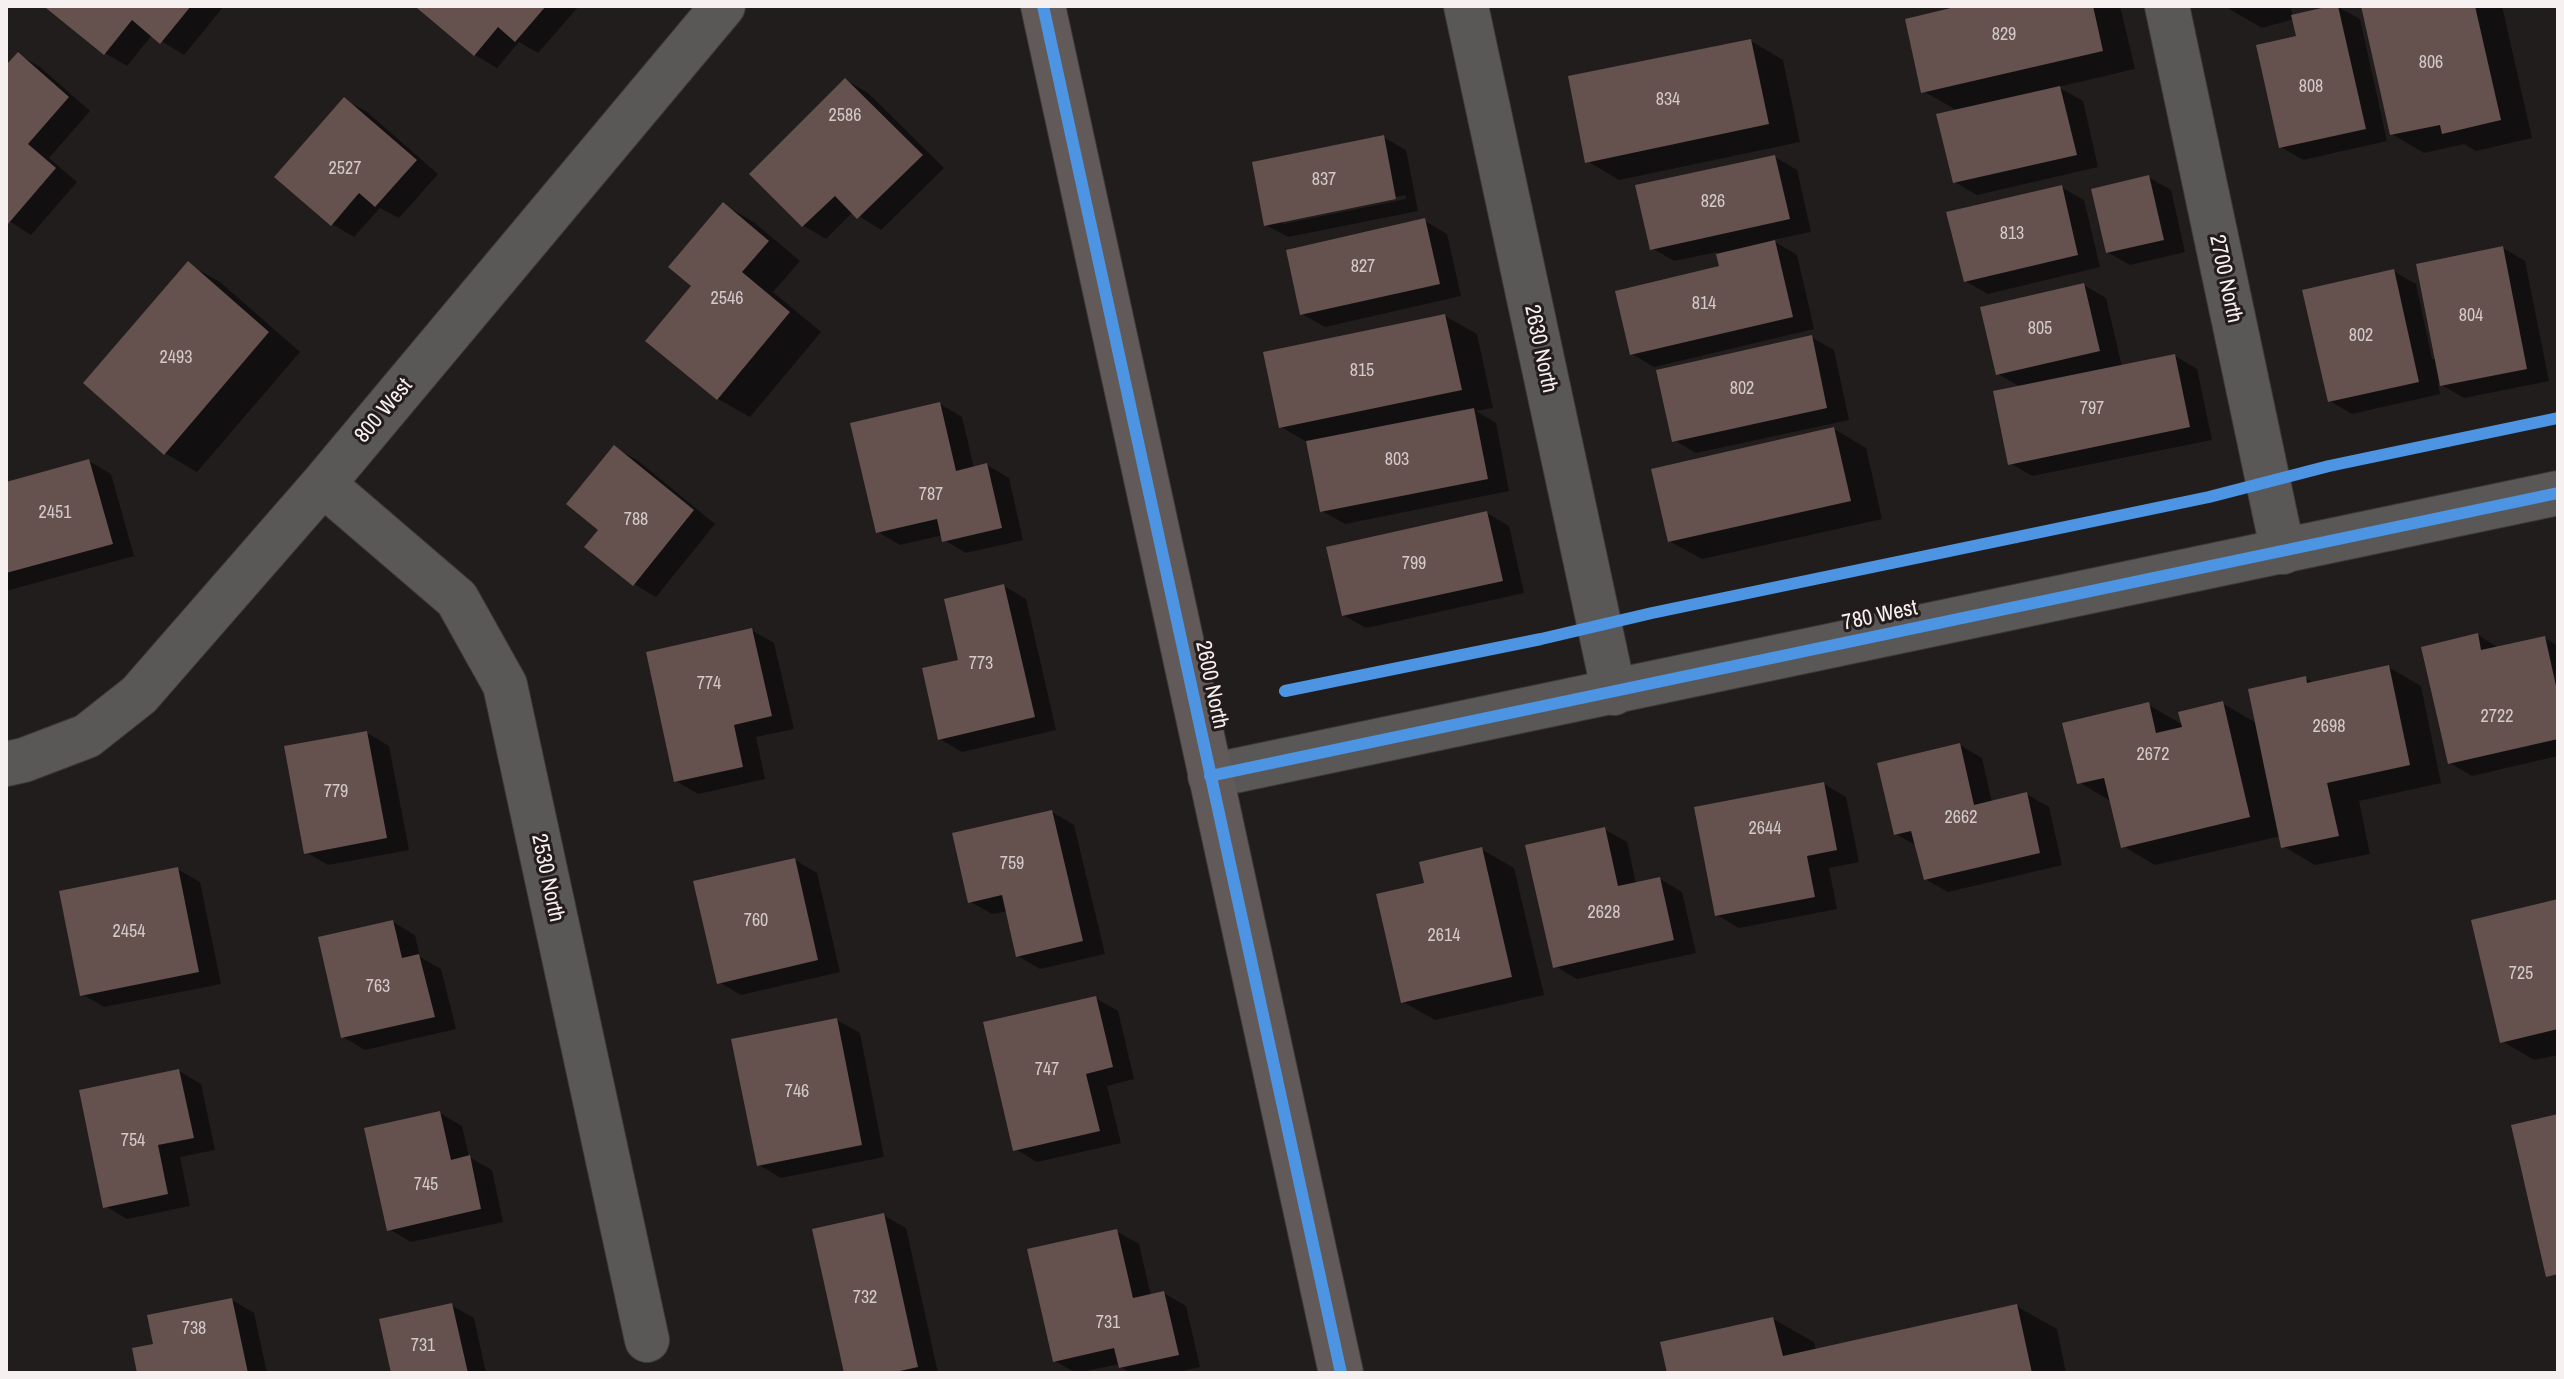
<!DOCTYPE html>
<style>
body{margin:0}
#map{position:relative;width:2564px;height:1379px;overflow:hidden;background:#211d1d;font-family:"Archivo Narrow",sans-serif}
canvas{display:block}
.frame{position:absolute;inset:0;border:8px solid #f6f1f0;pointer-events:none}
</style>
<div id="map">
<canvas width="2564" height="1379"></canvas>
<div class="frame"></div>
</div>
<script>
const c = document.querySelector('canvas').getContext('2d');
c.lineJoin = 'round';
function fillPath(path, color) { c.fillStyle = color; c.fill(path, 'evenodd'); }
function strokePath(path, color, width, dash) { c.strokeStyle = color; c.lineWidth = width; c.lineCap = dash ? 'butt' : 'round'; c.setLineDash(dash || []); c.stroke(path); }
function write(font, color, halo, rows, align = 'center') {
  c.font = font + ' "Archivo Narrow",sans-serif'; c.lineWidth = 6; c.setLineDash([]); c.textBaseline = 'middle'; c.strokeStyle = halo; c.fillStyle = color; for (const [text, x, y, turn = 0] of rows) {
    c.save(); c.translate(x, y); c.rotate((+turn || 0) * Math.PI / 180); c.textAlign = isNaN(turn) ? turn : align; if (halo) c.strokeText(text, 0, 0); c.fillText(text, 0, 0); c.restore();
  }
}
fillPath(new Path2D(`
 M51,6H224L184,55L152,35L127,66L105,53Z
 M421,6H577L578,7L538,53L519,42L497,68L475,55Z
 M1968,6H2120L2135,69L2058,87L2083,101L2098,167L1977,195L1955,182L1958,111L1923,91Z
 M2229,6H2290L2293,16L2321,10L2313,6H2349L2340,8L2360,19L2387,141L2303,160L2281,147L2298,37L2294,19L2262,28L2229,9Z
 M2363,6H2502L2532,138L2476,151L2464,144L2424,153L2392,134Z
 M1751,41L1783,60L1800,142L1619,180L1587,161Z
 M18,54L40,67L90,111L49,158L77,182L31,235L6,219V68Z
 M846,80L868,93L944,168L881,230L853,212L826,239L804,226L752,174Z
 M345,100L367,112L438,174L399,218L380,208L354,237L332,224Z
 M1383,137L1406,150L1418,211L1288,237L1266,225ZM1406,195V199L1283,224V220Z
 M1775,157L1797,170L1811,232L1772,240L1797,255L1814,329L1654,367L1632,354L1722,268L1717,252L1674,261L1652,248Z
 M2148,177L2171,190L2185,252L2130,265L2107,252Z
 M2061,187L2084,200L2100,267L1988,294L1965,281Z
 M723,204L755,223L800,261L773,292L821,332L750,417L718,399L694,286Z
 M1425,221L1447,234L1461,296L1325,327L1302,314Z
 M2503,248L2525,261L2549,381L2464,398L2438,383L2440,394L2352,414L2330,401L2393,271L2416,284L2432,359H2436Z
 M188,264L220,282L300,352L197,472L165,453Z
 M2084,285L2106,298L2122,367L2175,356L2197,369L2212,440L2032,476L2010,463L2021,387L1998,374Z
 M1445,316L1477,334L1493,408L1476,411L1496,423L1509,491L1345,524L1322,511L1309,443L1281,427Z
 M1811,337L1834,350L1849,420L1696,453L1674,440Z
 M940,404L962,417L974,468L987,465L1009,478L1023,540L966,553L944,540L943,535L900,545L878,532Z
 M1834,429L1866,448L1882,519L1702,559L1669,541Z
 M614,447L637,460L715,524L656,597L634,584L601,530Z
 M89,461L111,474L134,556L6,591V484Z
 M1487,513L1509,526L1524,593L1366,628L1343,615Z
 M1004,586L1026,599L1056,730L962,752L940,739L960,661Z
 M751,630L774,643L794,729L756,737L765,779L698,794L676,781Z
 M2478,635L2499,648L2545,638L2558,646V756L2472,776L2450,763Z
 M2388,667L2421,686L2441,783L2359,801L2370,854L2315,865L2283,846L2281,836L2155,865L2123,846L2112,802L2079,782L2149,705L2183,725L2222,703L2258,724L2305,678L2314,683Z
 M367,733L389,746L409,850L328,865L306,852Z
 M1960,745L1982,758L1992,803L2026,794L2049,807L2062,865L1948,892L1925,879L1917,846L1896,834Z
 M1824,784L1846,797L1859,862L1829,868L1837,909L1739,928L1717,915Z
 M1052,812L1074,825L1105,954L1040,969L1018,956L1008,911L992,914L969,901Z
 M1604,829L1627,842L1636,884L1660,879L1682,892L1696,953L1577,979L1555,966Z
 M1481,849L1514,868L1544,995L1435,1020L1403,1002L1426,885Z
 M795,860L817,873L840,972L741,995L719,982Z
 M177,869L200,882L221,984L104,1007L82,994Z
 M2558,901V1055L2534,1060L2502,1041Z
 M393,922L415,935L420,957L441,969L456,1029L365,1050L343,1037Z
 M1095,998L1118,1011L1134,1079L1107,1086L1121,1143L1037,1162L1015,1149Z
 M837,1020L860,1033L884,1157L781,1178L759,1165Z
 M179,1071L201,1084L215,1150L180,1157L190,1206L127,1219L105,1206Z
 M440,1113L462,1126L469,1157L492,1170L503,1222L411,1242L389,1229Z
 M883,1215L906,1228L938,1373H846Z
 M1116,1231L1139,1244L1151,1296L1164,1293L1186,1306L1200,1367L1174,1373H1131L1121,1367L1120,1364L1076,1373L1055,1361Z
 M232,1300L254,1313L267,1373H139L155,1345Z
 M451,1305L474,1318L486,1373H393Z
 M2016,1306L2057,1329L2066,1373H1669L1773,1319L1814,1342L1816,1350Z`), '#0007');
fillPath(new Path2D(`
 M48,6H191L160,44L132,20L104,55L46,8Z
 M418,6H546L515,42L498,27L474,56L417,8Z
 M1959,6H2093L2103,51L1921,93L1905,19Z
 M2330,6H2338L2366,129L2279,148L2256,45L2296,36L2291,15Z
 M2361,6H2475L2501,120L2442,134L2440,125L2390,135Z
 M1751,39L1769,124L1585,163L1568,76Z
 M18,52L69,97L28,144L56,168L8,224L6,65Z
 M845,78L923,155L857,219L835,196L802,227L749,174Z
 M2060,86L2077,155L1953,183L1936,114Z
 M344,97L417,160L375,207L359,193L331,226L274,177Z
 M1384,135L1396,199L1264,226L1252,162Z
 M1775,155L1790,219L1650,250L1635,185Z
 M2149,175L2164,240L2106,253L2091,189Z
 M2062,185L2078,255L1964,282L1946,212Z
 M723,202L769,241L742,272L790,312L717,400L645,341L691,286L668,267Z
 M1425,218L1440,284L1300,315L1286,250Z
 M1775,240L1793,317L1630,355L1615,291L1719,266L1716,254Z
 M2503,246L2527,369L2440,386L2416,264Z
 M188,261L269,332L164,455L83,383Z
 M2394,269L2419,382L2328,402L2302,290Z
 M2084,283L2100,351L1996,375L1980,307Z
 M1445,314L1462,390L1279,428L1263,352Z
 M1812,335L1827,408L1672,442L1656,370Z
 M2175,354L2190,427L2008,465L1993,391Z
 M940,402L956,471L987,463L1002,528L942,542L937,519L876,533L850,423Z
 M1474,408L1488,479L1320,512L1306,441Z
 M1834,427L1851,501L1668,542L1651,469Z
 M614,445L694,510L633,586L584,547L598,530L566,504Z
 M89,459L113,544L6,573V482Z
 M1487,511L1503,581L1342,616L1326,547Z
 M1004,584L1035,717L938,740L922,668L958,660L944,599Z
 M752,628L772,716L734,725L743,767L674,782L646,652Z
 M2478,633L2481,650L2545,636L2558,695V739L2448,764L2421,647Z
 M2389,665L2410,765L2327,783L2339,836L2281,848L2248,689L2306,676L2307,683Z
 M2223,701L2250,817L2121,848L2104,778L2077,784L2062,723L2149,702L2156,733L2182,727L2178,712Z
 M367,731L387,838L304,854L284,746Z
 M1960,743L1974,805L2027,792L2040,853L1924,880L1911,831L1894,835L1877,763Z
 M1824,782L1837,850L1807,856L1815,897L1715,916L1694,807Z
 M1052,810L1083,941L1016,957L1002,895L968,903L952,833Z
 M1605,827L1618,886L1660,877L1674,940L1553,968L1525,845Z
 M1482,847L1512,977L1401,1003L1376,894L1424,883L1419,862Z
 M795,858L818,960L717,984L693,881Z
 M178,867L199,972L80,996L59,891Z
 M2558,899V1029L2500,1043L2471,920Z
 M393,920L402,958L419,954L435,1017L341,1038L318,937Z
 M1096,996L1113,1067L1086,1074L1100,1131L1013,1151L983,1022Z
 M837,1018L862,1145L757,1166L731,1039Z
 M179,1069L194,1138L158,1145L168,1194L103,1208L79,1090Z
 M440,1111L451,1160L470,1155L481,1209L387,1231L364,1128Z
 M2558,1114V1274L2546,1277L2511,1125Z
 M884,1213L918,1367L891,1373H844L812,1229Z
 M1117,1229L1133,1298L1164,1291L1179,1355L1119,1368L1114,1348L1053,1362L1027,1249Z
 M232,1298L248,1373H137L132,1348L153,1344L147,1315Z
 M452,1303L468,1373H391L379,1319Z
 M2017,1304L2032,1373H1667L1660,1342L1773,1317L1783,1356Z`), '#65514e');
const street = new Path2D(`
 M1466,6L1614,693
 M2167,6L2283,552
 M323,484L457,599L505,685L647,1340
 M6,764L24,760L87,736L139,695L323,484L723,6
 M1210,776L2558,493`);
const secondary = new Path2D(`
 M1043,6L1341,1373`);
strokePath(street, '#3d3939', 46);
strokePath(secondary, '#3d3939', 46);
strokePath(street, '#5a5757', 44);
strokePath(secondary, '#615a58', 44);
strokePath(new Path2D(`
 M1043,6L1341,1373
 M1285,691L1541,639L1652,613L2209,497L2329,466L2558,418
 M1210,776L2558,493`), '#4d94e3', 12);
write('18px', '#d2c9c8', null, [
 ["829",2004,35],
 ["806",2431,63],
 ["808",2311,87],
 ["834",1668,100],
 ["2586",845,116],
 ["2527",345,169],
 ["837",1324,180],
 ["826",1713,202],
 ["813",2012,234],
 ["827",1363,267],
 ["2546",727,299],
 ["814",1704,304],
 ["804",2471,316],
 ["805",2040,329],
 ["802",2361,336],
 ["2493",176,358],
 ["815",1362,371],
 ["802",1742,389],
 ["797",2092,409],
 ["803",1397,460],
 ["787",931,495],
 ["2451",55,513],
 ["788",636,520],
 ["799",1414,564],
 ["773",981,664],
 ["774",709,684],
 ["2722",2497,717],
 ["2698",2329,727],
 ["2672",2153,755],
 ["779",336,792],
 ["2662",1961,818],
 ["2644",1765,829],
 ["759",1012,864],
 ["2628",1604,913],
 ["760",756,921],
 ["2454",129,932],
 ["2614",1444,936],
 ["725",2521,974],
 ["763",378,987],
 ["747",1047,1070],
 ["746",797,1092],
 ["754",133,1141],
 ["745",426,1185],
 ["732",865,1298],
 ["731",1108,1323],
 ["738",194,1329],
 ["731",423,1346]
]);
write('22px', '#f6f1f0', '#231c1b', [
 ["2700 North",2225,279,78],
 ["2630 North",1540,349,78],
 ["800 West",384,411,-50],
 ["780 West",1880,616,-12],
 ["2600 North",1211,685,78],
 ["2530 North",547,878,78]
]);
</script>
